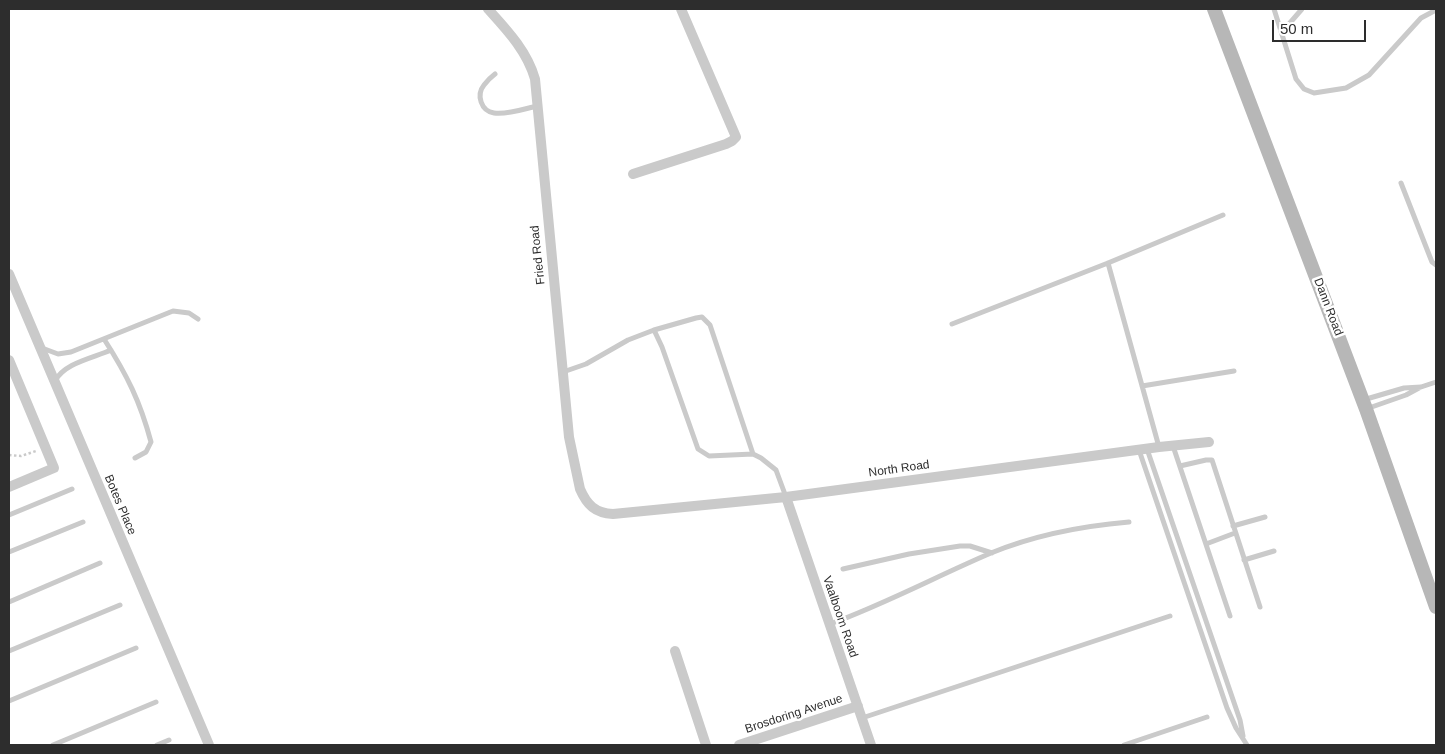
<!DOCTYPE html>
<style>
body{margin:0}
#map{position:relative;width:1445px;height:754px;overflow:hidden;background:#fff;font-family:Arial,sans-serif}
canvas{display:block}
.frame{position:absolute;inset:0;border:10px solid #2d2d2d;pointer-events:none}
.scale{position:absolute;left:1272px;top:20px;width:94px;height:22px;box-sizing:border-box;border:2px solid #2d2d2d;border-top:0;padding-left:6px;font-size:15px;line-height:18px;white-space:nowrap;color:#2d2d2d;-webkit-text-stroke:4px #fff;paint-order:stroke}
</style>
<div id="map">
<canvas width="1445" height="754"></canvas>
<div class="frame"></div>
<div class="scale">50 m</div>
</div>
<script>
const c = document.querySelector('canvas').getContext('2d');
c.lineJoin = 'round';
function strokePath(path, color, width, dash) { c.strokeStyle = color; c.lineWidth = width; c.lineCap = dash ? 'butt' : 'round'; c.setLineDash(dash || []); c.stroke(path); }
function write(font, color, halo, rows, align = 'center') {
  c.font = font + ' Arial,sans-serif'; c.lineWidth = 5; c.setLineDash([]); c.textBaseline = 'middle'; c.strokeStyle = halo; c.fillStyle = color; for (const [text, x, y, turn = 0] of rows) {
    c.save(); c.translate(x, y); c.rotate((+turn || 0) * Math.PI / 180); c.textAlign = isNaN(turn) ? turn : align; if (halo) c.strokeText(text, 0, 0); c.fillText(text, 0, 0); c.restore();
  }
}
strokePath(new Path2D(`
 M9,455L21,456L36,451`), '#cacaca', 2.5, [2.5, 2.5]);
strokePath(new Path2D(`
 M1274,9L1296,79L1304,89L1314,93L1346,88L1369,75L1421,18L1436,10
 M1282,32L1302,9
 M495,74C491,77 487,81 484,85C476,95 481,111 494,113C507,115 524,109 537,106
 M1401,183L1430,257L1432,262L1436,265
 M1108,263L1159,447
 M952,324L1108,263L1223,215
 M654,330L696,318L702,317L710,325L753,454
 M104,339C127,375 140,401 151,442L146,452L135,458
 M42,348L58,354L71,352L173,311L189,313L198,319
 M563,372L586,364L628,340L654,330L662,347L698,449L709,456L753,454L761,458L776,470L786,497
 M55,381C64,363 93,358 111,350
 M1142,386L1234,371
 M1363,400L1404,388L1421,387L1436,382
 M1366,409L1406,395L1419,388
 M1173,446L1230,616
 M1147,449L1240,720L1243,736
 M1139,450L1227,708L1236,728L1247,745
 M1180,466L1206,460H1212L1260,607
 M9,515L72,489
 M1233,526L1265,517
 M1206,544L1235,533
 M9,552L83,522
 M1244,560L1274,551
 M843,569L909,554L960,546H970L992,553
 M9,602L100,563
 M830,624C885,604 937,576 991,553C1035,535 1082,526 1129,522
 M9,651L120,605
 M9,701L136,648
 M862,718L1170,616
 M53,745L156,702
 M157,745L169,740
 M1124,745L1207,717`), '#cacaca', 5);
strokePath(new Path2D(`
 M488,9C507,30 527,51 535,79L569,437L580,489C587,505 595,513 613,514L786,497L1159,447L1209,442
 M633,174L726,144L732,141L736,137L681,9
 M9,274L209,745
 M9,360L54,468L9,487
 M786,497L871,745
 M675,651L706,745
 M739,745L858,706`), '#cacaca', 10);
strokePath(new Path2D(`
 M1214,9L1366,409L1436,607`), '#b7b7b7', 14);
write('12px', '#2d2d2d', '#fff', [
 ["Fried Road",538,255,-96],
 ["Dann Road",1328,307,69],
 ["North Road",899,469,-8],
 ["Botes Place",120,505,67],
 ["Vaalboom Road",840,617,71],
 ["Brosdoring Avenue",794,714,-18]
]);
</script>
